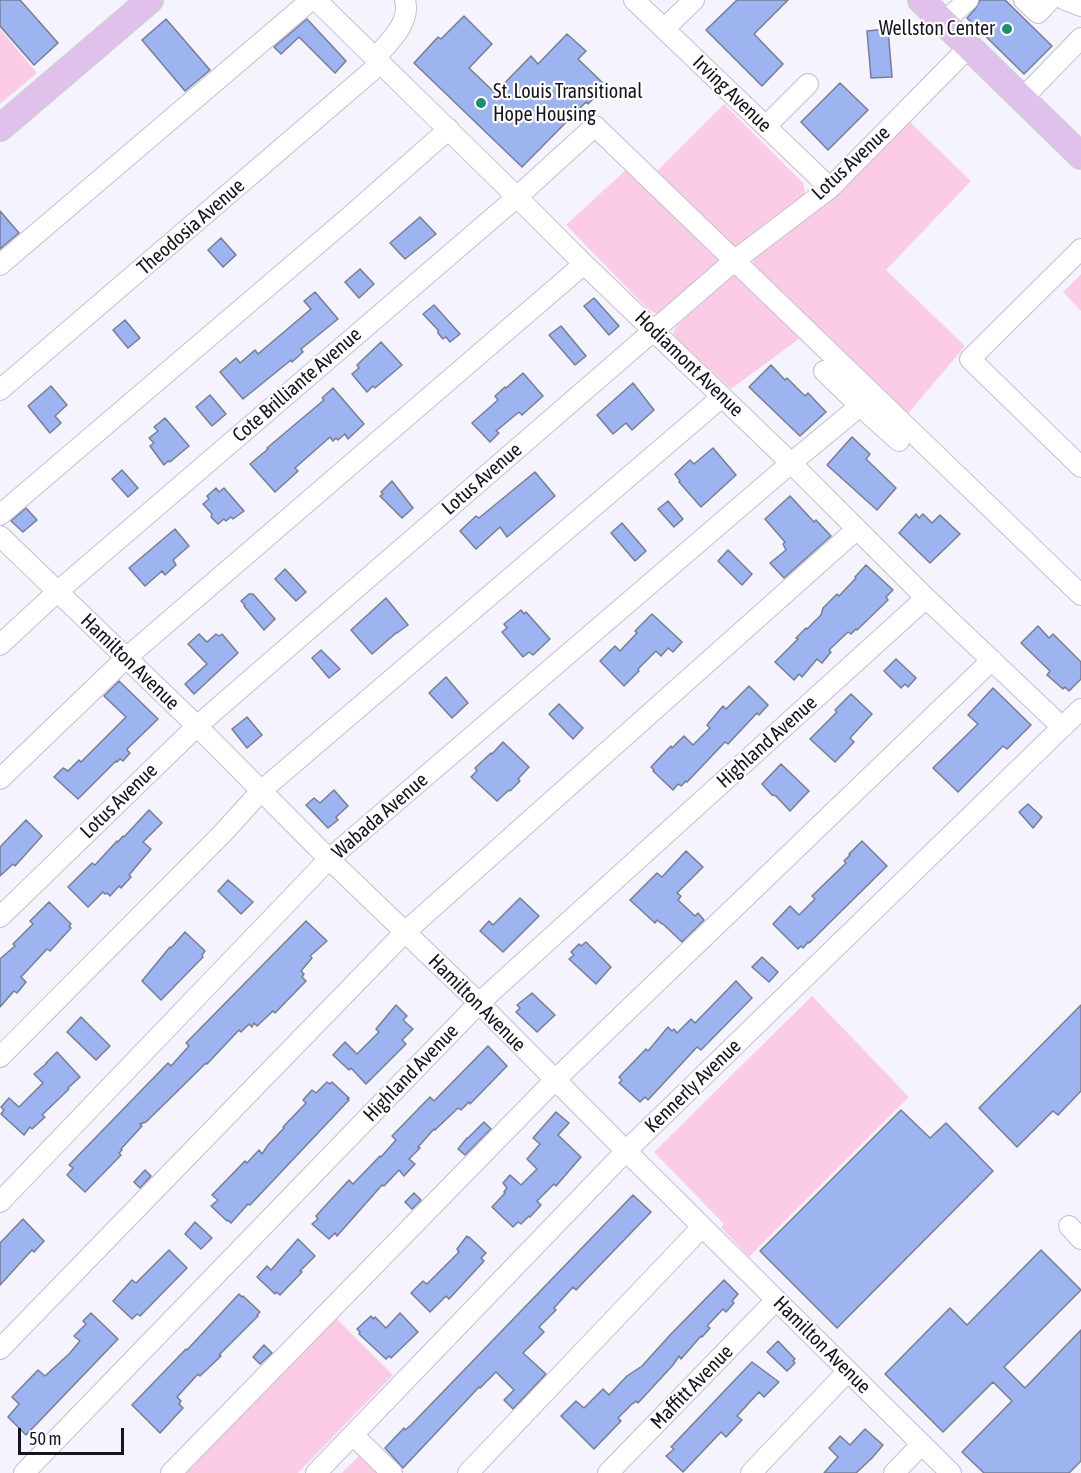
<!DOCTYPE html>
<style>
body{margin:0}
#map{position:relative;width:1081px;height:1473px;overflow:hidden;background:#f5f3fd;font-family:"Asap Condensed",sans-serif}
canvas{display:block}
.scale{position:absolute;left:18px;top:1428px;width:106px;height:27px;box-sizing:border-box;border:3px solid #16141d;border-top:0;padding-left:8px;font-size:18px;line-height:21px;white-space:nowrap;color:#16141d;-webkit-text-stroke:4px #fff;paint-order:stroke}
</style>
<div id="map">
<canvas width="1081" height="1473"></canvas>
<div class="scale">50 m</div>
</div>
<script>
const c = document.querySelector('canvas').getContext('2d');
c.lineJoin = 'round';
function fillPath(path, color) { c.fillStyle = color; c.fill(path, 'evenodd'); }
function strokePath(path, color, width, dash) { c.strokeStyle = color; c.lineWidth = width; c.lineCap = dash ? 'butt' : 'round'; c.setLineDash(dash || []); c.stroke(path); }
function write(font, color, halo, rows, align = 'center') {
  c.font = font + ' "Asap Condensed",sans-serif'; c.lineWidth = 4.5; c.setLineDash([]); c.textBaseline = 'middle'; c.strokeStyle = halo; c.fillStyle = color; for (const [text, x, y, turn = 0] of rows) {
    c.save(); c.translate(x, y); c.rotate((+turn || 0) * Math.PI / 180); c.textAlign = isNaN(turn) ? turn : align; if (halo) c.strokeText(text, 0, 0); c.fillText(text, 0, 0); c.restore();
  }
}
fillPath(new Path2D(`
 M0,29L37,73L0,104Z
 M724,104L803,183L805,192L801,199L731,250L653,175Z
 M910,122L971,181L886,270L965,346L907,415L754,265L752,260L758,252L845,187Z
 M629,167L722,258L660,313H655L649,310L566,225Z
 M737,272L803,336L731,389L677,339L673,333L676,326Z
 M1081,274V311L1063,292Z
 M812,996L909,1097L749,1257L721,1227L724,1224L654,1152Z
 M333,1315L393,1375L298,1473H179Z
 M362,1453L383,1473H342Z`), '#fccce7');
const building = new Path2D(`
 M0,0H20L58,43L34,65L0,26Z
 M737,0H788L754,34L783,64L762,86L706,30Z
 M980,0H1005L1052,46L1024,74L967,18L976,8Z
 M464,16L492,44L469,68L495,93L531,56L538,64L567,34L586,51L578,59L606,86L588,104L586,102L522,167L414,63L438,37L441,39Z
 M166,19L210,70L185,91L142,40Z
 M307,19L346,61L335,73L299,37L281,54L274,47Z
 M888,29L892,77L871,78L867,31Z
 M840,83L868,110L828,150L801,122Z
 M0,211L19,233L0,249Z
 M420,217L436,234L405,259L390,243Z
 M221,238L236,255L223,267L208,250Z
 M360,269L374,284L359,298L345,282Z
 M315,292L338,319L301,349L303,352L292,362L291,360L243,399L220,372L236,358L240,363L255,350L258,354L311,309L304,301Z
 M594,298L619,326L609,335L584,306Z
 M434,305L460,334L450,342L446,337L443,339L438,333V330L423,314Z
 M125,320L140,338L128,348L113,330Z
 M561,326L586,356L575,365L549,335Z
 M381,342L402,365L375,388L373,386L367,392L352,374L359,368L357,365Z
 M771,365L785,380L787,378L805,396L808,393L826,412L800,436L749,387Z
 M523,373L543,396L522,415L519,412L496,431L499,433L490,442L472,423L498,400L495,396L505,387L506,388Z
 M633,383L654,410L632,430L626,423L613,434L597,415Z
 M51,386L67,405L55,416L61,423L50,433L28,406Z
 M333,388L364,424L348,439L345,434L338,440L336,438L333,441L330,437L295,468L298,471L275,492L250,464L268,449L267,448L324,400L322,398Z
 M210,395L226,414L212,426L196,407Z
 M165,418L189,446L170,462L168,461L164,465L150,446L154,443L149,438L158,431L154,427Z
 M852,437L870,454L866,459L896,488L877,510L827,465Z
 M713,448L736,475L701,507L679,482L680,481L675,474L690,460L694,464Z
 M122,470L138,488L128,497L112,479Z
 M535,472L555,496L507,537L500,527L476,549L460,531L476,516L479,518Z
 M392,481L413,508L402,518L380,496L383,494L381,492Z
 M216,488L219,492L224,488L244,511L233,519L231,517L226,521L224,519L218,524L211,517L212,514L203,504L209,499L207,496Z
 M790,496L814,522L816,520L831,536L784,578L770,563L786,550L783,544L785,542L765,519Z
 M668,501L683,519L674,527L658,509Z
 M26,508L37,520L23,532L11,521Z
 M916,514L919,518L923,514L932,523L940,515L960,534L930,563L899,533Z
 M622,523L646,551L635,561L611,533Z
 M175,529L189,546L173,560L176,565L165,575L162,571L145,586L129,568Z
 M728,550L752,574L742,585L718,561Z
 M866,565L893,590L886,597L888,600L857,630L856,629L851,634L848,632L829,650L831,652L822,663L817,659L802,677L799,674L794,680L775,662L798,639L796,638L806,628L807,629L821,615L823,608L837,594L839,596L856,578L855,577Z
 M285,569L306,592L296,601L275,579Z
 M249,594H253L275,619L264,630L244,606L245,605L241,601Z
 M386,598L408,625L397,633H396L372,654L351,630Z
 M521,610L524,614L526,612L550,639L533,655L529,652L523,657L502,632L507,628L504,624Z
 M652,614L682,642L673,652L668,648L661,656L656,651L638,669L639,671L624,686L600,661L615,646L620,651L637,633L635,631Z
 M1038,626L1049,638L1053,634L1081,662V679L1069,691L1065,687L1063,689L1047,675L1050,671L1021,643Z
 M199,634L207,642L216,634L219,636L222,634L238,653L194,694L185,684L207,664L188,644Z
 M321,650L340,669L329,678L312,658Z
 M896,659L916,678L908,687L905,684L901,688L884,671Z
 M446,677L468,703L452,718L429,693Z
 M119,681L158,719L128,748L127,750L130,753L123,761L120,759L117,762L116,761L78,799L54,777L63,768L68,771L79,760L81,762L126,717L104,696Z
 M749,686L768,705L759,715L757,713L728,744L725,742L687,782L686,781L681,786L678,784L673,790L653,771L654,770L651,767L671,746L672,748L684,736L693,745L710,728L707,725L723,706L726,709Z
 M993,688L1031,725L1007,749L1003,746L958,792L933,768L978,724L968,715Z
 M851,694L872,714L850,738L854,742L835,762L810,739L837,712L835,710Z
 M559,704L583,728L573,739L549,714Z
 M247,717L262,735L247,748L232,729Z
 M503,742L529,767L518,779L520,781L510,791L509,790L497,801L471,777L477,771L475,768L491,753L492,754Z
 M781,764L809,791L790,811L776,796L772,795L762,784Z
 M334,790L348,806L336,817L338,820L328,828L306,805L314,798L320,803Z
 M1028,804L1042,817L1033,828L1019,812Z
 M149,810L162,823L143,842L151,849L129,875L131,877L121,888L119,886L110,896L107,893L105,894L103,892L88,907L68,887L92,863L95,865L117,841L118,842L123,836L124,837Z
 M26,820L42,836L15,866L13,864L0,876V847Z
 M862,841L887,866L809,943L808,942L803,948L801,946L798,949L773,924L790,906L799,915L815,899L812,896L846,863L844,861L850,855L849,854Z
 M686,851L703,867L677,893L681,896L678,900L695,916L698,913L704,920L682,942L663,924H662L657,920L655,923L630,900L657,873L662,877Z
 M228,880L253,902L241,914L218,891Z
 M520,898L539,916L503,952L480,931L489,921L493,925Z
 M49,902L71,924L69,926L71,928L50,951L47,949L21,977L26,982L17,993L14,991L0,1007V959L15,946L13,944L33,924L30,921Z
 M306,921L327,941L310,956L312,958L301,971L304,974L302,977L306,981L275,1013L273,1011L257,1026L254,1023L252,1027L249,1024L241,1032L239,1030L207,1064L206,1063L146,1122L140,1124L142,1126L121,1149L122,1150L119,1153L121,1155L85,1192L67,1175L73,1168L69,1165L168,1063L171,1066L189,1046L186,1043Z
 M185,932L205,951L202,955L203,957L161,1000L142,981L170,947L171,948Z
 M586,942L611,967L596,984L569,959L574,955L571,952L579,944L581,946Z
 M762,957L778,972L769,982L752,967Z
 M736,981L752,998L701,1050L697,1047L648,1100L645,1097L640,1102L619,1083L622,1080L619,1077L646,1049L648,1051L668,1027L672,1031L674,1029L677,1033L691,1019L695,1023Z
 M532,993L555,1015L537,1032L516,1012L520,1008L517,1005Z
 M396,1005L407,1016L403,1020L413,1029L402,1040L406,1044L366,1084L351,1068L349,1070L333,1055L345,1042L357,1054L379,1032L376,1029Z
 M1081,1005V1091L1058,1115L1053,1111L1017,1147L979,1108Z
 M81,1017L110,1046L96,1060L67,1032Z
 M488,1046L507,1066L470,1104L469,1102L461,1110L458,1108L435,1130L434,1129L418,1147L420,1148L409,1159L415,1164L404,1176L399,1170L384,1186L382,1185L337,1236L335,1233L329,1239L312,1224L318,1219L316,1216L349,1180L353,1184L380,1156L381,1157L396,1140L392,1136L430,1097L434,1101Z
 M57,1052L80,1077L68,1088L69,1089L42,1115L45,1117L32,1129L30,1127L24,1135L1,1114L4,1110L1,1107L9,1098L19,1107L43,1083L34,1074L47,1063H46Z
 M327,1082L330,1084L332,1082L349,1098L347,1099L349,1100L250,1205L248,1204L231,1223L228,1220L227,1221L211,1206L218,1200L212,1195L245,1161L247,1163L259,1150L262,1154L268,1145L284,1128L283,1127L306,1103L303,1100L312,1090L316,1093Z
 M901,1110L930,1138L946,1123L993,1171L837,1328L760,1251Z
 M556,1112L569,1123L558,1135L581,1157L556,1186L554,1184L537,1201L541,1205L530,1217L529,1216L521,1224L518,1222L513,1227L492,1207L505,1193L504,1192L507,1188L503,1183L510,1175L521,1185L537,1169L527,1159L540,1144L533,1138Z
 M484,1122L491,1129L465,1155L458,1149L467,1138H468Z
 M145,1170L151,1176L140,1188L134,1182Z
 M414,1193L421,1200L412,1209L405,1202Z
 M633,1195L651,1212L576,1290L573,1287L554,1308L556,1310L539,1327L544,1332L523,1353L546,1374L513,1409L504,1400L514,1390L496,1372L480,1388L479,1387L403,1468L385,1448L404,1428L405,1430L411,1425Z
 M23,1219L44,1241L34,1252L32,1250L0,1285V1243Z
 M195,1222L212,1238L201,1249L185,1234Z
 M467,1236L468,1238L469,1237L486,1253L481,1258L484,1261L449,1299L446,1296L430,1312L411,1293L423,1281L427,1284L459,1252L457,1249Z
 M298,1239L315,1256L300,1271L302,1272L280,1295L276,1292L275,1294L257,1277L267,1266L271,1270Z
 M169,1250L187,1268L140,1316L137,1314L132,1319L113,1301L132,1280L136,1283Z
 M1041,1250L1081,1290L1004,1367L1025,1388L1081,1330V1461L1069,1473H984L962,1452L1012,1401L993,1382L943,1432L885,1374L950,1308L967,1325Z
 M724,1280L738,1294L732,1301L734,1303L726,1312L723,1309L707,1326L710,1328L702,1337L701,1336L681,1359L679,1356L673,1365L638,1403L636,1401L634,1403H633L618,1418L621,1421L594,1449L561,1416L576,1401L584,1408L603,1389L609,1395L627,1376L642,1366L671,1334Z
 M239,1294L242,1297L243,1296L260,1312L257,1315L258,1316L219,1355L221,1356L200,1376L198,1374L177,1397L181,1401L179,1404L183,1408L160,1433L132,1405L186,1349L187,1350Z
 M91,1313L118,1339L26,1435L8,1417L19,1404L12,1397L38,1370L45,1376L70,1353L80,1341L74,1336L86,1324L83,1321Z
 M400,1313L418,1332L391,1358L389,1356L386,1359L359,1334L360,1332L357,1329L371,1316L373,1319L375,1317L386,1328Z
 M778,1341L795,1359L793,1361L795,1363L787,1371L767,1352Z
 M264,1345L272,1353L260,1364L253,1357Z
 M752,1362L779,1382L764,1397L759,1392L737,1416L742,1420L726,1437L721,1432L683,1472L666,1456L674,1449L671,1447Z
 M865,1429L883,1445L872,1458L856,1473H824L838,1457L829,1448L840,1436L850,1445Z`);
fillPath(building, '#9db4f0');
strokePath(building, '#767e94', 1.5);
const minor = new Path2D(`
 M316,0L517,197L584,264L791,463L926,598L1062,727
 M634,0L830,188
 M1024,0L1038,13L1050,0
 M1065,0L1081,6
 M944,22L968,0
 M664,29L694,0
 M376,57C389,42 411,23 405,0
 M1023,98L1081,38
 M766,126L808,84
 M1081,249L970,359L1081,467
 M0,265L311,0
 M824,371L860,406
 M0,390L381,63
 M0,515L348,218L449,129
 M0,536L197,726L329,859L479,1003L626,1151L951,1473
 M0,645L57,592L517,197L595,126L1081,595
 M0,779L126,658L584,264
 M0,917L197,726L734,261L830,188L969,47
 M0,1057L222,834L261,791L722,397
 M0,1202L329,859L791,463L860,406L899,441
 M1069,1226L1081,1239
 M0,1349L405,932L857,529
 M353,1435L392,1473
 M24,1473L479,1003L926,598
 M171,1473L555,1080L992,660
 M316,1473L626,1151L1081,709
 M468,1473L702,1227
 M608,1473L776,1300
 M751,1473L848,1371
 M894,1473L922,1444`);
const major = new Path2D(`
 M921,0L1081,156
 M0,128L150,0`);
strokePath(minor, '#c2bed7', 22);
strokePath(major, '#d0d0d2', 28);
strokePath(minor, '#fff', 20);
strokePath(major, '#e0c1eb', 26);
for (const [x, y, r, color] of [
 [1007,29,6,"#1e8e6e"],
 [481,103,6,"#1e8e6e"]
]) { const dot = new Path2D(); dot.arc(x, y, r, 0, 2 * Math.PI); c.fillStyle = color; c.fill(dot); strokePath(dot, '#fff', 2); }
write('20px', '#16141d', '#fff', [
 ["Wellston Center",995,29],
 ["St. Louis Transitional",493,92,"left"],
 ["Hope Housing",493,115,"left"]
], 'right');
write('20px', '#16141d', '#fff', [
 ["Irving Avenue",732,94,44],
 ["Lotus Avenue",851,163,-43],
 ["Theodosia Avenue",191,227,-41],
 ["Hodiamont Avenue",689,364,44],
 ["Cote Brilliante Avenue",297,385,-41],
 ["Lotus Avenue",482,479,-41],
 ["Hamilton Avenue",130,662,44],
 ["Highland Avenue",767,742,-42],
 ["Lotus Avenue",119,801,-44],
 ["Wabada Avenue",380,816,-41],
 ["Hamilton Avenue",477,1003,45],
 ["Highland Avenue",411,1073,-46],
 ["Kennerly Avenue",693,1086,-44],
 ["Hamilton Avenue",822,1345,45],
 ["Maffitt Avenue",692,1387,-46]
]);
</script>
